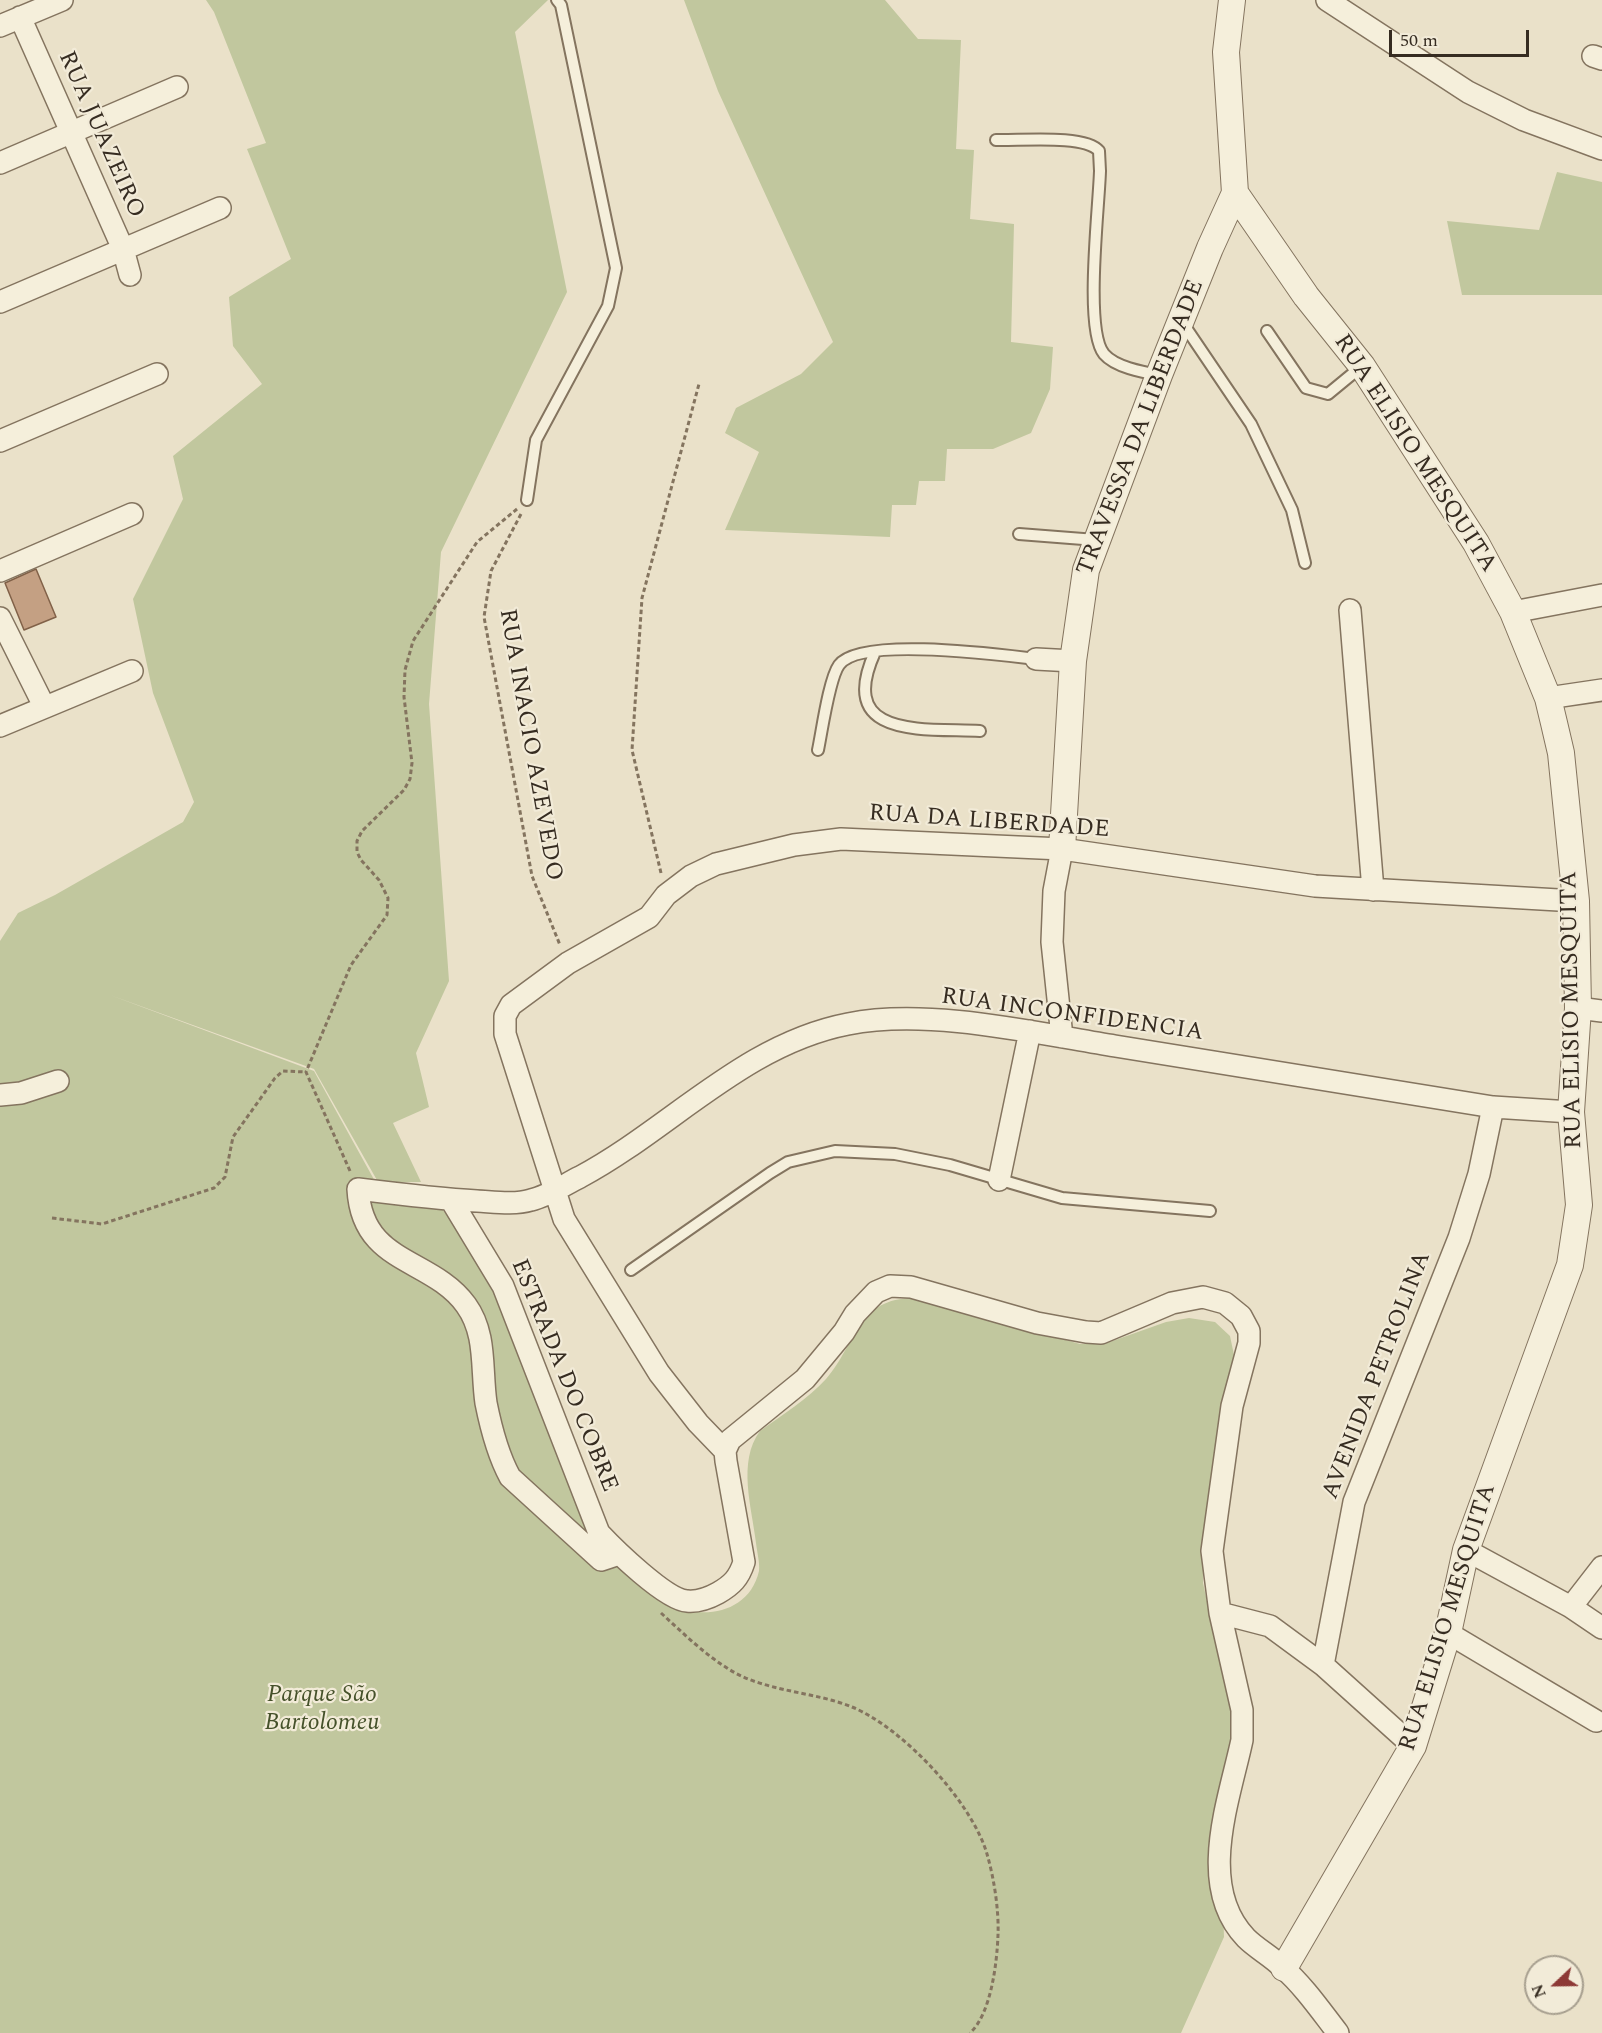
<!DOCTYPE html>
<meta charset="utf-8">
<style>
body{margin:0}
#map{position:relative;width:1602px;height:2033px;overflow:hidden;background:#eae1c9;font-family:Spectral,serif}
canvas{display:block}
.north{position:absolute;left:1524px;top:1955px;width:60px;height:60px;box-sizing:border-box;background:#f2ebd8;border:2px solid #a79f8f;border-radius:50%;rotate:248deg;font-size:16px;font-weight:700;line-height:24px;text-align:center;color:#362c21}
.north::after{content:'';display:block;margin:auto;width:21px;height:27px;background:#8d3936;clip-path:polygon(50% 0,100% 100%,50% 72%,0 100%)}
.scale{position:absolute;left:1389px;top:30px;width:140px;height:27px;box-sizing:border-box;border:3px solid #362c21;border-top:0;padding-left:8px;font-size:18px;line-height:21px;white-space:nowrap;color:#362c21;-webkit-text-stroke:4px #f2ebd8;paint-order:stroke}
</style>
<div id="map">
<canvas width="1602" height="2033"></canvas>
<div class="north">N</div>
<div class="scale">50 m</div>
</div>
<script>
const c = document.querySelector('canvas').getContext('2d');
c.lineJoin = 'round';
function fillPath(path, color) { c.fillStyle = color; c.fill(path, 'evenodd'); }
function strokePath(path, color, width, dash) { c.strokeStyle = color; c.lineWidth = width; c.lineCap = dash ? 'butt' : 'round'; c.setLineDash(dash || []); c.stroke(path); }
function write(font, color, halo, rows, align = 'center') {
  c.font = font + ' Spectral,serif'; c.lineWidth = 4.5; c.setLineDash([]); c.textBaseline = 'middle'; c.strokeStyle = halo; c.fillStyle = color; for (const [text, x, y, turn = 0] of rows) {
    c.save(); c.translate(x, y); c.rotate((+turn || 0) * Math.PI / 180); c.textAlign = isNaN(turn) ? turn : align; if (halo) c.strokeText(text, 0, 0); c.fillText(text, 0, 0); c.restore();
  }
}
fillPath(new Path2D(`
 M206,0H548L515,32L567,292L441,552L429,704L449,981L416,1053L429,1107L393,1123L421,1182H378L314,1069L110,995L314,1071L387,1203L439,1205L492,1274L594,1535L678,1608C710,1619 750,1610 759,1571C760,1563 757,1552 756,1543C752,1508 737,1462 760,1431C782,1415 808,1399 826,1379C858,1342 857,1296 918,1298L1080,1344H1104L1166,1322L1189,1318L1215,1322L1230,1336L1234,1355L1213,1466L1203,1536V1583L1213,1629L1230,1675L1232,1716L1223,1908L1224,1937L1181,2033H0V941L18,913L55,895L183,822L194,802L153,693L133,599L183,499L173,456L262,384L233,346L229,297L291,259L247,149L266,143L214,12Z
 M684,0H885L918,39L961,40L956,149L974,150L970,219L1014,224L1011,342L1053,347L1050,389L1031,433L993,449H947L945,481H919L916,505H892L890,537L725,530L759,452L725,433L736,408L801,374L833,342L718,91Z
 M1557,172L1602,182V295H1462L1447,221L1539,230Z`), '#c1c79e');
const building = new Path2D(`
 M36,569L56,617L24,630L5,583Z`);
fillPath(building, '#c4a083');
strokePath(building, '#816148', 1.5);
const service = new Path2D(`
 M996,140C1018,141 1085,134 1099,151L1100,171C1099,207 1084,330 1104,354C1115,367 1142,372 1159,375
 M1182,322L1251,424L1292,510L1305,563
 M1267,331L1306,388L1328,394L1362,366
 M527,500L536,440L608,306L616,268L561,5L557,0
 M1019,534L1096,540
 M875,652C835,740 925,728 980,731
 M818,750C822,731 829,679 839,665C860,636 1001,655 1036,659
 M631,1270L770,1173L788,1162L835,1151L895,1154L950,1165L1062,1198L1210,1211`);
const minor = new Path2D(`
 M1327,0L1468,92L1524,120L1602,149
 M20,17L123,249L130,275
 M0,26L62,0
 M1593,56L1602,59
 M0,163L177,87
 M0,302L220,208
 M0,441L157,374
 M0,571L132,514
 M1350,610L1373,890
 M1513,612L1602,595
 M0,618L44,706
 M1036,659L1073,661
 M1548,698L1602,690
 M0,726L132,671
 M1578,1008L1602,1011
 M1062,1037L1052,942L1054,891L1062,849
 M0,1095L21,1093L58,1081
 M999,1180L1030,1031
 M451,1200L503,1286L599,1533C614,1549 666,1600 687,1601C698,1602 709,1598 718,1593C732,1585 739,1578 744,1562L726,1461L725,1451L730,1440L805,1379L844,1332L855,1314L876,1292L890,1286L911,1287L1037,1323L1086,1332L1101,1333L1172,1303L1203,1297L1225,1303L1241,1316L1249,1331V1343L1232,1406L1212,1551L1220,1613L1242,1710V1740C1229,1801 1196,1886 1246,1938C1257,1949 1271,1956 1282,1967C1303,1985 1321,2011 1338,2033
 M725,1451L698,1423L659,1373L564,1219L505,1034V1016L511,1005L568,963L649,917L666,895L691,876L716,864L794,845L841,839L1062,849L1315,886L1576,901
 M1466,1550L1571,1607L1602,1628
 M619,1554L601,1560L510,1477C498,1455 491,1428 486,1403C481,1369 487,1334 466,1305C431,1257 362,1265 358,1189C398,1194 438,1199 477,1201C495,1202 514,1205 531,1200C548,1196 564,1185 580,1177C670,1129 744,1044 848,1024C928,1008 1035,1033 1115,1046C1241,1066 1367,1087 1493,1107L1571,1112
 M1571,1607L1602,1567
 M1220,1613L1270,1626L1323,1665L1413,1746
 M1448,1633L1596,1721
 M1323,1665L1354,1502L1459,1238L1479,1174L1493,1107`);
const tertiary = new Path2D(`
 M1232,0L1226,52L1235,193L1306,296L1362,366L1476,543L1513,612L1548,698L1554,723L1561,753L1576,901L1578,1008L1571,1112L1579,1205L1570,1265L1466,1550L1448,1633L1413,1746L1284,1968
 M1062,849L1073,661L1086,570L1159,375L1210,248L1235,193`);
strokePath(service, '#84745f', 14);
strokePath(minor, '#84745f', 24);
strokePath(tertiary, '#84745f', 28);
strokePath(new Path2D(`
 M521,514L491,571L484,617L532,876L560,945
 M661,873L632,750L642,598L699,384
 M350,1171L306,1072L351,965L387,915L388,898L379,880L361,860L357,852V841L362,831L404,790L410,779L412,763L404,697L405,670L413,641L477,542L517,509
 M52,1218L102,1224L214,1188L225,1177L233,1137L275,1078L283,1071L306,1072
 M661,1613C682,1632 703,1653 727,1668C763,1692 813,1691 852,1707C903,1728 972,1802 987,1854C994,1878 999,1910 998,1935C997,1963 991,2014 970,2033`), '#84745f', 3, [4.5, 3]);
strokePath(service, '#f5efdb', 10);
strokePath(minor, '#f5efdb', 21);
strokePath(tertiary, '#f5efdb', 26);
write('24px', '#362c21', '#f2ebd8', [
 ["RUA JUAZEIRO",100,135,66],
 ["TRAVESSA DA LIBERDADE",1142,428,-69],
 ["RUA ELISIO MESQUITA",1414,454,57],
 ["RUA INACIO AZEVEDO",529,745,80],
 ["RUA DA LIBERDADE",989,823,4],
 ["RUA ELISIO MESQUITA",1573,1010,-91],
 ["RUA INCONFIDENCIA",1072,1016,8],
 ["ESTRADA DO COBRE",563,1376,68],
 ["AVENIDA PETROLINA",1378,1376,-69],
 ["RUA ELISIO MESQUITA",1449,1618,-73]
]);
write('italic 24px', '#45512a', '#f2ebd8', [
 ["Parque São",322,1696],
 ["Bartolomeu",322,1724]
]);
</script>
